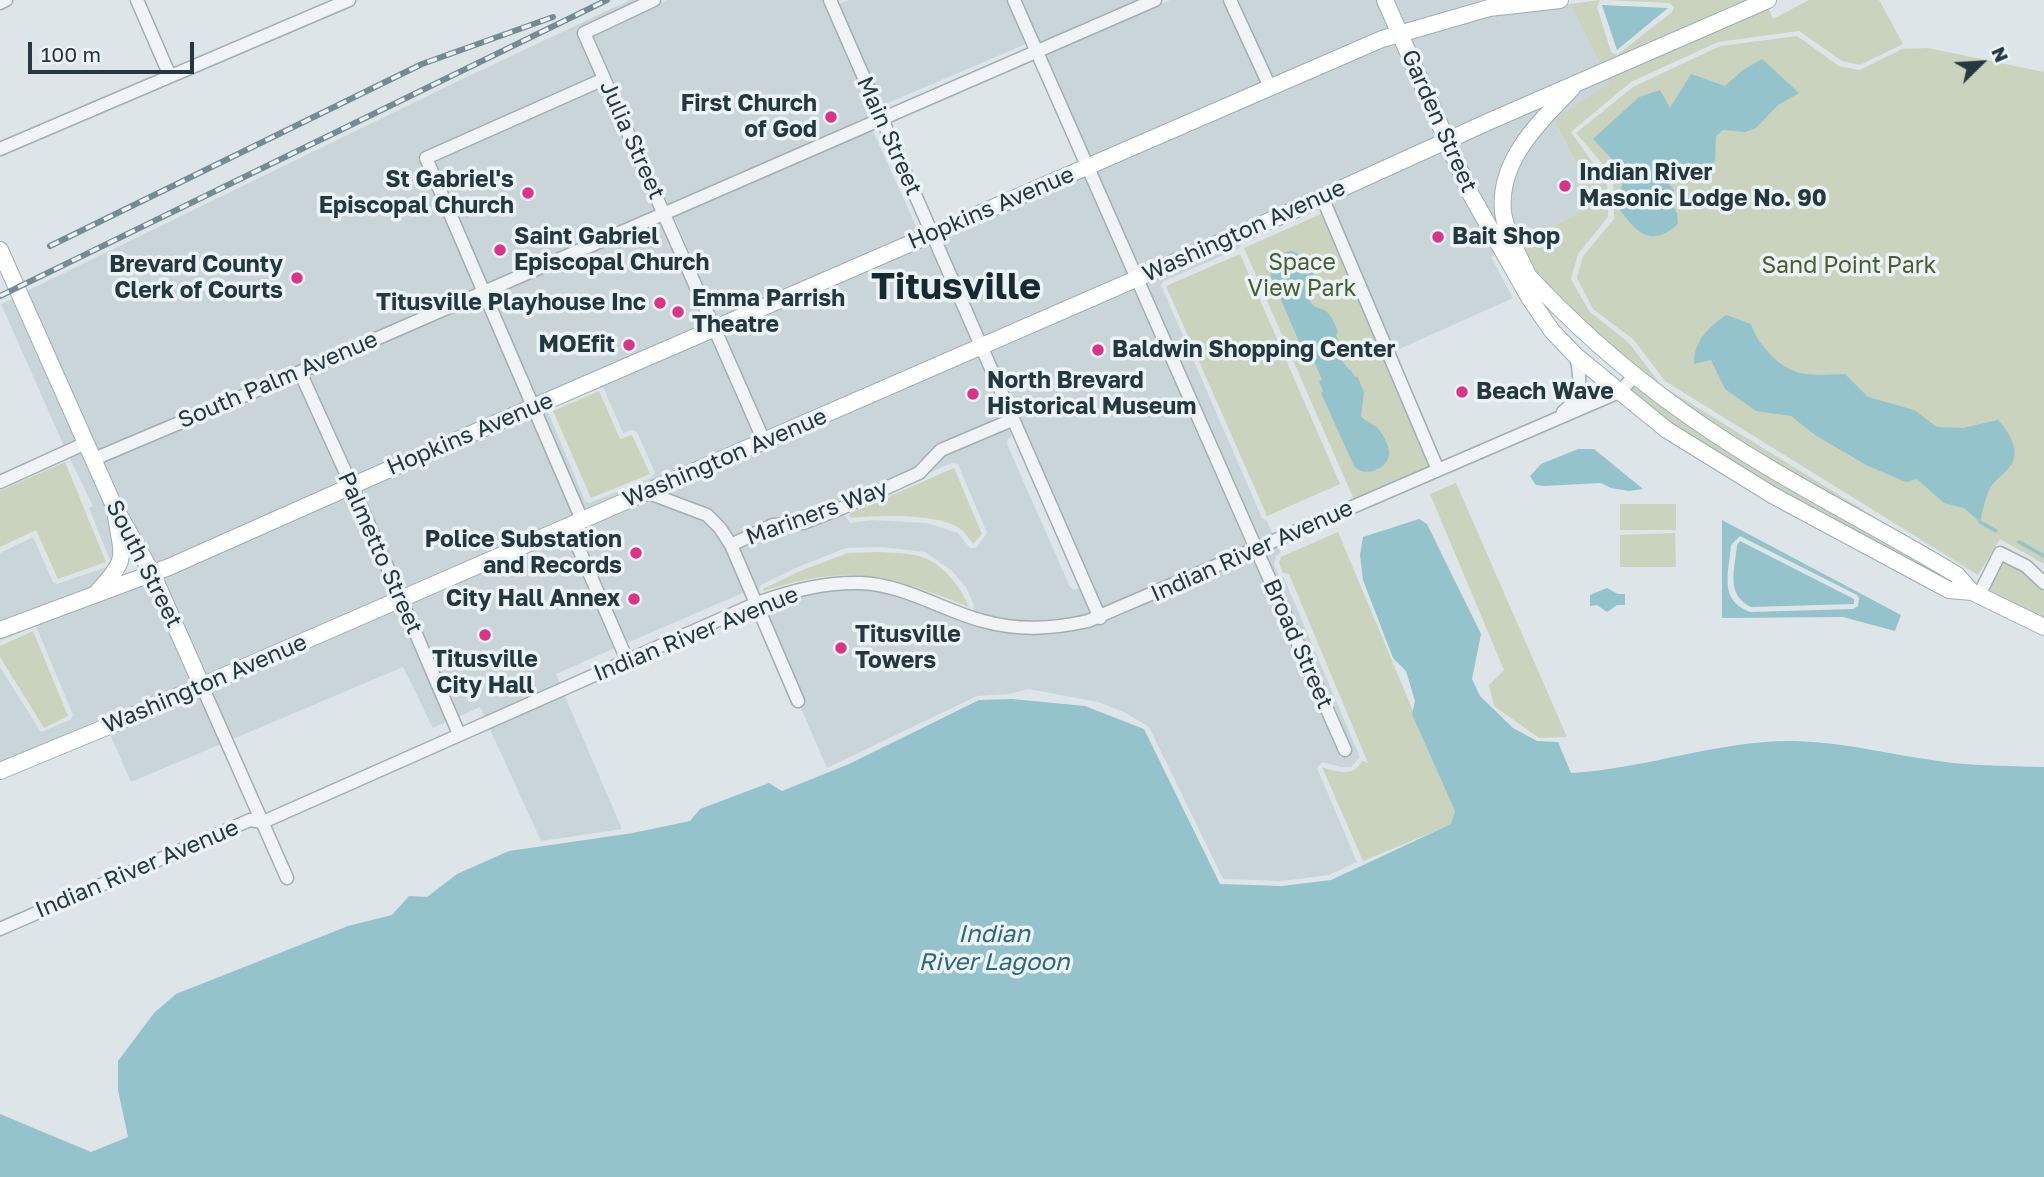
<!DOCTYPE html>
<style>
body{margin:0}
#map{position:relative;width:2044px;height:1177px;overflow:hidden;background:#dde5e8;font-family:"Golos Text",sans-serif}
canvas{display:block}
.north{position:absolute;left:1946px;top:28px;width:70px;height:70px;-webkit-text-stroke:5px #ecf3f6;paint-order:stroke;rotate:66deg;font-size:19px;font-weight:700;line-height:28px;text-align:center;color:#253840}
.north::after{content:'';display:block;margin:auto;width:24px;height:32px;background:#253840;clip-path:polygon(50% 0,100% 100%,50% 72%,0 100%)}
.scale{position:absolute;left:28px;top:42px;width:166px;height:32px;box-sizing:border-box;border:4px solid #253840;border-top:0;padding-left:9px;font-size:21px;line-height:24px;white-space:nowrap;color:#253840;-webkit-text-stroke:5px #ecf3f6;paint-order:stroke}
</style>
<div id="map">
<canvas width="2044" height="1177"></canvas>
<div class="north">N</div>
<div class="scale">100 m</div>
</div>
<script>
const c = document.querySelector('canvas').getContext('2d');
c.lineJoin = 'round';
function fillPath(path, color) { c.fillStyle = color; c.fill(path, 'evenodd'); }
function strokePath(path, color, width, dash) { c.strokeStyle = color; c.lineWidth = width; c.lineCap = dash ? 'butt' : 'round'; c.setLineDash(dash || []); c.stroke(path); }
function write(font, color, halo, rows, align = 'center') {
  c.font = font + ' "Golos Text",sans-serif'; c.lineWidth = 7; c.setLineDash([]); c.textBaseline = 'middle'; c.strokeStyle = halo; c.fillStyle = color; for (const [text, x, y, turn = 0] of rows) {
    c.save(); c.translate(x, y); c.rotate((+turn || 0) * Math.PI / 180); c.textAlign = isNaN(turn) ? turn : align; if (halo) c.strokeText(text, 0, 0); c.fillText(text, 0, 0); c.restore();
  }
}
fillPath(new Path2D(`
 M630,0H640L577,30L596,76L418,155L475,289L97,451L25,292L452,84Z
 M667,0H823L871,110L866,113L868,118L669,206L593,35Z
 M848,0H1007L1026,44L883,105L839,4Z
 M1022,0H1141L1040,43Z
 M1170,0H1222L1261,84L1091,159L1045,54Z
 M1237,0H1378L1391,29L1273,79Z
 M1392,0H1511L1404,25Z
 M1570,4L1601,66L1451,133L1408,36L1490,14Z
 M1396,40L1439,138L1140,271L1096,169Z
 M1606,77L1609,83L1554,121L1596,204L1520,243L1510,211L1513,173L1531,142L1580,88Z
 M601,87L657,211L487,284L434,161Z
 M1552,100L1521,136L1500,172L1505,241L1476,190L1455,143Z
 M872,129L919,233L718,321L674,216Z
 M1443,148L1488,240L1496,254L1491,257L1513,298L1395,351L1330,200Z
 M1084,174L1129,276L985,339L940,237Z
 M1318,205L1320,209L1242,243L1238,249L1164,281L1161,285L1262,518L1267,521L1273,535L1259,541L1145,281Z
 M662,221L707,326L537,399L491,294Z
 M928,242L973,344L767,433L723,331Z
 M1133,286L1247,546L1103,610L989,350Z
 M14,298L78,440L64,446L1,304Z
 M479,299L525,404L355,478L308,374Z
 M711,336L755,438L647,485L643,484L642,487L586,512L541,409ZM599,386L604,389L623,433L632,430L637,432L655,473L651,478L589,503L585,501L548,412L549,409Z
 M977,355L1004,417L916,469L840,503L733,538L725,524L711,510L662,491Z
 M296,379L343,484L155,565L120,504L102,462Z
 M530,415L574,517L404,591L360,489Z
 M1008,428L1012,436L1008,439L1007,444L1070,587L1074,590L1079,588L1091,614L1061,621L1028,623L985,615L973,610L974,605L966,587L951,570L925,552L881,547L846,548L798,567L761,585L758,590L739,548L774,531L804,528L844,514L850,523L873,520L927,523L958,533L970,548H976L987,533L958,464L952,463L926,474L945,455Z
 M83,451L108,509L115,562L91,589L0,624V553L33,537L53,582L57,584L109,566L111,563L89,508L93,506L69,457Z
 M348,494L392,597L205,678L160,576Z
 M646,498L696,516L711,527L725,549L745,592L627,643L577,528Z
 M565,534L615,648L556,674L560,684L485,717L480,707L458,717L409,602Z
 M1278,545L1281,552L1276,556L1274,565L1279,576L1284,578L1360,757L1351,767H1341L1322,762L1317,768L1357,862L1329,875L1282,881L1223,879L1149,727L1126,713L1098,702L1029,689L1009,694L977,696L827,768L800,706L806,703L765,607L793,597L830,590L862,589L898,595L980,627L1025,635L1061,633L1107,622L1252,556L1341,757L1352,752L1264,551Z
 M148,580L193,683L0,764V667L41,732L70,720L73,715L36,626L0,641V636Z
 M397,607L446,722L433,728L403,667L233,739L210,688Z
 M198,694L221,744L131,782L109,732Z
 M564,694L622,829L541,841L489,727Z`), '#cad5da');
fillPath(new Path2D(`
 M1600,0L1597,7L1611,52L1617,55L1672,12L1674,7L1669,3L1605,0H1753L1601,66L1570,4Z
 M1809,0H1879L1903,44L1860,65L1842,61L1799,31L1718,42L1631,82L1571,132L1598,170L1607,178L1608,217L1578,254L1571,279L1589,311L1629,343L1661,385L1949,563C1831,495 1709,432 1606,342C1582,321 1556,302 1537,276C1530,267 1525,254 1520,243L1596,204L1554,120L1609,83L1606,77L1768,7L1773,19Z
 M1797,36L1839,66L1860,70L1902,49L1928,48L2044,72V564L2000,539L1978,575L1665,381L1634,340L1593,309L1577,278L1583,256L1614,219L1613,176L1576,133L1633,87L1720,46Z
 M1321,214L1430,469L1355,502L1244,248Z
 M1240,254L1340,484L1267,516L1166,286Z
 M1635,384L1953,580L1958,585H1952C1841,524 1727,469 1628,391Z
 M599,391L620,439L632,435L650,474L591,498L553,411Z
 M65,462L106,562L58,579L36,530L0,547V491Z
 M954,468L982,534L973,544C970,540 966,534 962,530C943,513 877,515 851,518L849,514Z
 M1456,483L1567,737L1539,738L1494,706L1489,685L1504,670L1430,494Z
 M1620,504H1676V530H1620Z
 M1338,532L1455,811L1452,824L1363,861L1322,767C1337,772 1353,778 1362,761L1368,763L1289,574L1283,573L1279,563L1281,557Z
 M1675,533L1676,567H1620V535Z
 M879,552C892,553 907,553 919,556C943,563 960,586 969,607C890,575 848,563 764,591L763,589L800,571L848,553Z
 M2003,561L2022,570L2044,592V621L1987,592Z
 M33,631L68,716L44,728L0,657V646Z`), '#cad3bd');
fillPath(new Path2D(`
 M1602,5L1668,8L1617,50Z
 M1762,59L1799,93L1778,105L1756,128L1745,132L1723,130L1716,136L1715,160L1709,170L1688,164L1666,181L1674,190L1670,203L1677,213L1678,224C1649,250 1635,230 1617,206L1625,173L1593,139L1639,97L1660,90L1670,108L1691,74L1725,86L1743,70Z
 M1291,251C1304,254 1318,271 1313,285C1311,291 1306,295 1310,301C1313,309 1322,307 1328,313C1333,318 1336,326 1338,333L1336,335L1338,340L1335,342L1339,357L1349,370H1351L1355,377L1357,376L1364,392L1361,416C1367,424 1378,424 1382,434C1385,439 1390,449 1389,455C1387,470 1363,478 1354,466L1321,393L1323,391L1319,381L1322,380L1311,353L1309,354L1305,345L1301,346L1271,277C1270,261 1275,254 1291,251Z
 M1726,315L1751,324C1755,336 1760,343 1768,352C1793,379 1810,375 1845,374L1868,397L1914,410L1937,427L1963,428L1998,420C2008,431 2021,450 2011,465C2006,473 1997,478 1992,485C1985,495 1983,511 1980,522L1964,508L1944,503L1917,479L1906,482L1866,465L1815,435L1791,416L1756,411L1725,389L1711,360L1694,364C1694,340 1708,328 1726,315Z
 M1578,449H1594L1643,489L1629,491L1611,488L1601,483L1544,486L1536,485L1530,476L1541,464Z
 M1419,519L1427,524L1481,634L1472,679L1480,696L1513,728L1537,741L1558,742L1571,773C1646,769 1718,740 1794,741C1847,742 1900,757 1953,763C1983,766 2014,766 2044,767V1177H0V1114L91,1152L128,1137L118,1090V1061L154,1013L176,994L348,926L392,915L409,896L427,897L457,874L509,851L633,833L690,821L700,809L769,783L782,791L849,764L979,700L1012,699L1085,706L1144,729L1220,884L1282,886L1331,880L1451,824L1455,811L1412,714L1415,701L1406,671L1393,658L1363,580L1360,555L1363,537Z
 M1722,520L1901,615L1895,631L1843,617L1722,618ZM1740,536L1857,595L1859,598L1858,606L1853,609L1750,612C1718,600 1729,573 1731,545Z
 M1740,541L1854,599V604L1751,607C1725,594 1735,570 1737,545Z
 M1607,588L1618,594H1625V605H1617L1607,612L1597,605L1590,606V595Z`), '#94c3cc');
strokePath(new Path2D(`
 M1980,522L1996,531
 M2019,542L2044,556`), '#94c3cc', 3.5);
const minor = new Path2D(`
 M137,0L170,76
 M654,0L584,33L764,441
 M830,0L1100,618
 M1014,0L1345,750
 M1230,0L1270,87
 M0,3L6,0
 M0,149L349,0
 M1322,197L1438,470
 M300,372L364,513L459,734
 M1563,412C1583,397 1581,379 1576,356
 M94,459L300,372L1155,0
 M0,482L86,443
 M646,492L707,515L720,528L731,545L798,701
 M582,520L426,158L604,79
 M569,526L627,660
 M731,545L773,525L803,523L842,508L919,473L941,450L1012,420
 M1979,595L2000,553L2026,566L2044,583
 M202,686L287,878
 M0,929L250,820L263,822L757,603C791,591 824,582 861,583C905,585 942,610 983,621C1019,631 1052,629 1088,621L1619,392L1635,376`);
const major = new Path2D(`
 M1385,0L1470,193L1530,299L1552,331L1576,356L1667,430L1774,496L1949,590L1972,592L2044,627
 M0,250L114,506L152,573L202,686
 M1519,266C1569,321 1625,371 1686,414C1771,475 1868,521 1957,575L1972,592
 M1527,273C1518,254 1506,233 1503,212C1498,160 1539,123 1572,88
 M99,590C129,558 122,556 116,516
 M0,630L169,567L374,476L1382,39L1489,8L1560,0
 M0,771L116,723L1292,211L1490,121L1768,0`);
strokePath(minor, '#a2aeb2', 15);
strokePath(major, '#9baeb5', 18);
strokePath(minor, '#f0f4f6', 12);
strokePath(major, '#fff', 16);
const rail = new Path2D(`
 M50,246L422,64L553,17
 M0,296L607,0`);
strokePath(rail, '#758b93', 6);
strokePath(rail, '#ecf3f6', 3.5, [10]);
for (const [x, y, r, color] of [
 [831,117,7,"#db3487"],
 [1565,186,7,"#db3487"],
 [528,193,7,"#db3487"],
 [1438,237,7,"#db3487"],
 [500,250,7,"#db3487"],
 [297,278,7,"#db3487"],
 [660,303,7,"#db3487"],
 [678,312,7,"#db3487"],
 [629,345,7,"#db3487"],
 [1098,350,7,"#db3487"],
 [1462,392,7,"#db3487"],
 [973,394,7,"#db3487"],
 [636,553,7,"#db3487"],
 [634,599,7,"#db3487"],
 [485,635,7,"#db3487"],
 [841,648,7,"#db3487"]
]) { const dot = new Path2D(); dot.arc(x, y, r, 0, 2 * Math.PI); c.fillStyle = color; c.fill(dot); strokePath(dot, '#ecf3f6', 2.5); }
write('bold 23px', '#253840', '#ecf3f6', [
 ["First Church",817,104,"right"],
 ["of God",817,130,"right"],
 ["Indian River",1579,173],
 ["Masonic Lodge No. 90",1579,199],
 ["St Gabriel's",514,180,"right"],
 ["Episcopal Church",514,206,"right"],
 ["Saint Gabriel",514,237],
 ["Episcopal Church",514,263],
 ["Bait Shop",1452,237],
 ["Brevard County",283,265,"right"],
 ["Clerk of Courts",283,291,"right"],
 ["Emma Parrish",692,299],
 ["Theatre",692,325],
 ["Titusville Playhouse Inc",646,303,"right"],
 ["MOEfit",615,345,"right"],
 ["Baldwin Shopping Center",1112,350],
 ["North Brevard",987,381],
 ["Historical Museum",987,407],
 ["Beach Wave",1476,392],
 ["Police Substation",622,540,"right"],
 ["and Records",622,566,"right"],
 ["City Hall Annex",620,599,"right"],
 ["Titusville",855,635],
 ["Towers",855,661],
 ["Titusville",485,660,"center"],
 ["City Hall",485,686,"center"]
], 'left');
write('23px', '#253840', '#ecf3f6', [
 ["Garden Street",1439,121,66],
 ["Main Street",889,136,66],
 ["Julia Street",632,140,66],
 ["Hopkins Avenue",991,208,-23],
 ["Washington Avenue",1244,231,-24],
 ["South Palm Avenue",278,380,-23],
 ["Hopkins Avenue",470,434,-23],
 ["Washington Avenue",725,458,-23],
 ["Mariners Way",817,513,-20],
 ["Indian River Avenue",1252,551,-24],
 ["Palmetto Street",380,553,66],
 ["South Street",144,564,63],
 ["Indian River Avenue",696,634,-22],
 ["Broad Street",1298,644,66],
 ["Washington Avenue",205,684,-23],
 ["Indian River Avenue",137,869,-23]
]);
write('23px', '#495d31', '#ecf3f6', [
 ["Space",1302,263],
 ["View Park",1302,289],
 ["Sand Point Park",1849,266]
]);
write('italic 24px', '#2b6878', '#ecf3f6', [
 ["Indian",994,934],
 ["River Lagoon",994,962]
]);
write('bold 37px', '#172931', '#ecf3f6', [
 ["Titusville",956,287]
]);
</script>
